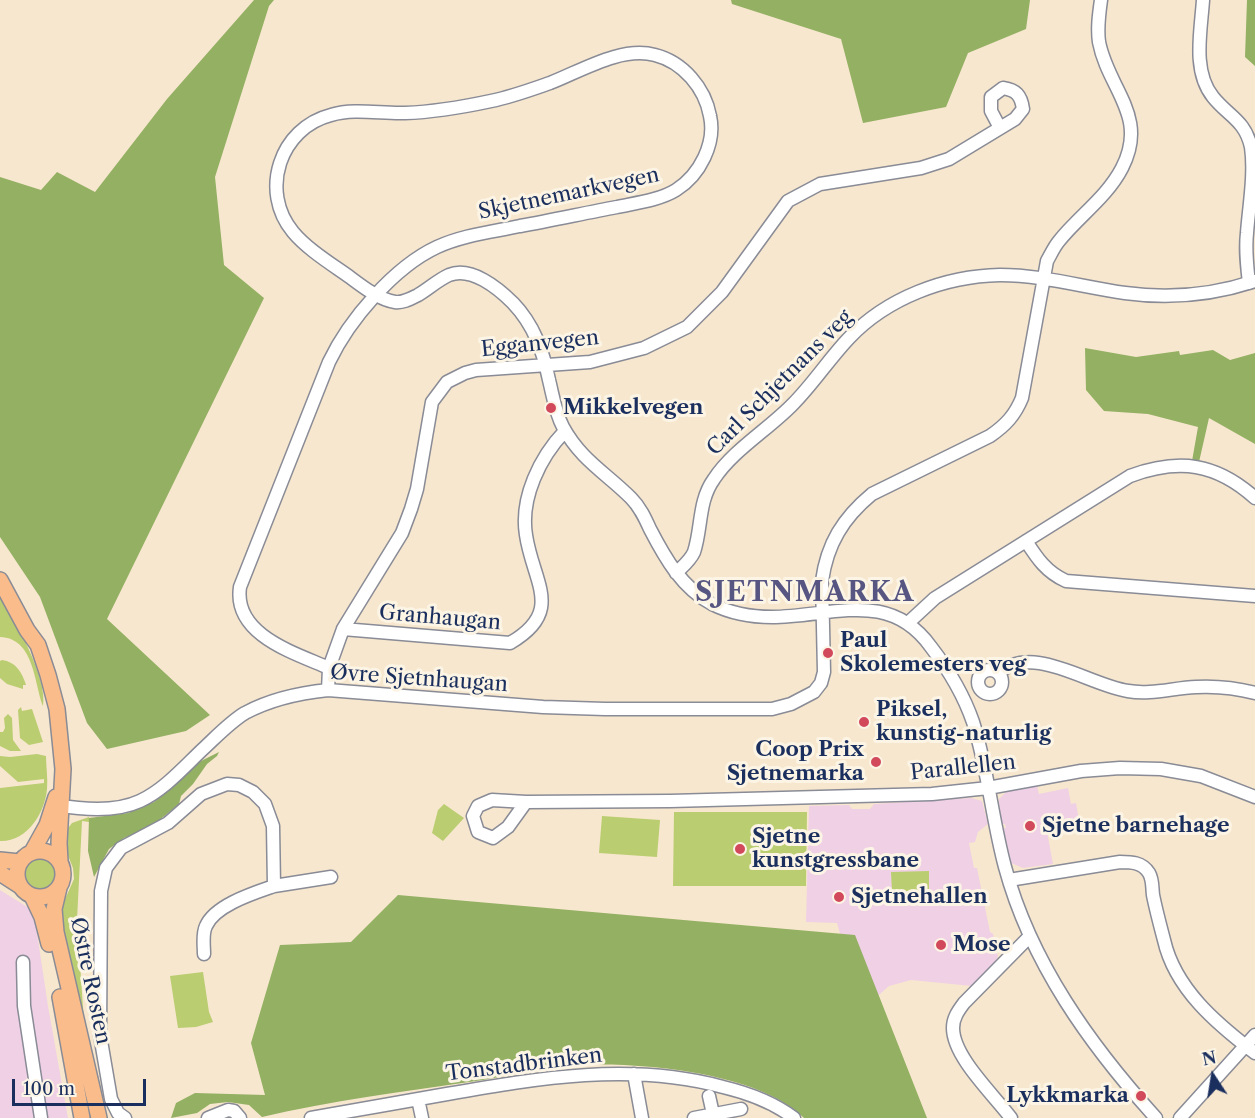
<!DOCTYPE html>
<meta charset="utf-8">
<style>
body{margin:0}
#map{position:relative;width:1255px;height:1118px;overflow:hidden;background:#f7e7ce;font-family:"Libre Caslon Text",serif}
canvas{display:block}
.north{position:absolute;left:1183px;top:1046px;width:60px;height:60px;-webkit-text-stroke:4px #fcf5e5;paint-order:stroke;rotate:348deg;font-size:16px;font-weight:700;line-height:24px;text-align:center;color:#1b2f5e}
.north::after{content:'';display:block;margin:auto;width:21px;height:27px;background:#1b2f5e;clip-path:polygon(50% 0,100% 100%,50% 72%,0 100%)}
.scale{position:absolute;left:12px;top:1079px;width:134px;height:27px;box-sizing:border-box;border:3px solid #1b2f5e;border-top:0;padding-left:8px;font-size:18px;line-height:21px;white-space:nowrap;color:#1b2f5e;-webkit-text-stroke:4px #fcf5e5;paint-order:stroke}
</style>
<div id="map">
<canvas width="1255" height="1118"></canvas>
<div class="north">N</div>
<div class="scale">100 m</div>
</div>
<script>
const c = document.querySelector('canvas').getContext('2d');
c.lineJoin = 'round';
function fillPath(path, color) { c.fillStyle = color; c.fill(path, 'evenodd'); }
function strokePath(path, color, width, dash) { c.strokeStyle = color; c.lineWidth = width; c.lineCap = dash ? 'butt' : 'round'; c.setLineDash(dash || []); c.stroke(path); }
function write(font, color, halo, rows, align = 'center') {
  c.font = font + ' "Libre Caslon Text",serif'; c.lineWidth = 6; c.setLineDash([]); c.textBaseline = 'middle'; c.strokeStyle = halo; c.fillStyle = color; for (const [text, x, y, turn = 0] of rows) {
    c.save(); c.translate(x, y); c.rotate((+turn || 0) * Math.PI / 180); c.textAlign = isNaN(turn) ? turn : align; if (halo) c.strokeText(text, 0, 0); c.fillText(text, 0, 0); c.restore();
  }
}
fillPath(new Path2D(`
 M1037,786L1039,794L1068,788L1071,804L1076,803L1080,826H1046L1053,864L1023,868L1011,863L1003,828H1006L1005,824H1002L999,803V799L1007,791Z
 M971,798L982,801L988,824L978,832L975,842L969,843L974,868H977L990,932L993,934L998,957L993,965L972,986L911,980L889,986L872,1001L856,989L837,923L806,922L809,806L849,805L852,809H870L874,804Z
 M0,890L29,908L36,926L48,1006L68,1118H0Z`), '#f0d0e5');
fillPath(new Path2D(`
 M0,594C14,620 48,677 43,706C34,682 34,638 0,637Z
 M2,660C16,662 22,672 26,685H23V689L7,684L0,678V661Z
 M21,707L22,711L32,709L43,742L29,745L20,738L18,710Z
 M8,714L12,718L13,740L21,751H10L0,746V732H3L5,728L4,718Z
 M37,754L46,756C46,767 48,778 47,789C45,813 27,842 0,841V788L44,783V779L18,782L0,766V756L10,757Z
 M444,804L464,818L443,841L432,833L438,810Z
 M674,812H807L806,886H673Z
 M602,816L660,820L657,857L599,853Z
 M89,817V822L82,821L77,920L84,1022L67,958L62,921V906L74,879L73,868L67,853L65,832L72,823Z
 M24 875a16 16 0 1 1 32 0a16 16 0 1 1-32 0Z
 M929,871V891L892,892L891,872Z
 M203,972L209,1012L213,1022L196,1027L178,1028L170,976Z`), '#bacd71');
fillPath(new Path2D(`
 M254,0H274L269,6L215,177L224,265L264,298L107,619L210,715L186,731L107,749L87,723L40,597L0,537V177L41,190L57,172L95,192L167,99Z
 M731,0H1030L1026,29L968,53L946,107L863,123L841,39L732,4Z
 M1247,0H1255V66L1245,57Z
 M1085,348L1136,357L1179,351L1180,355L1213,350L1230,360L1255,353V444L1209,418L1199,462L1192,461L1198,427L1148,414L1104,411L1086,390Z
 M219,752L217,756L207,764L193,784L181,796L179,804L151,827L124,838L109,849L94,877L88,851L89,818L128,813L154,802L171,789L199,762Z
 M398,895L855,935L927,1118H804C758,1072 640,1062 577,1065C541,1067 505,1077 469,1082C400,1092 330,1101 262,1117L249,1105L228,1102L210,1104L197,1113L171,1118L176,1103L195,1093L265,1095L251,1043L280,945L351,942Z`), '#93b063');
const minor = new Path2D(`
 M1203,0C1201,31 1192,71 1213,97C1228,116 1245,120 1251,147C1255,174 1249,206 1247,233C1245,250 1247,266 1249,283
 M1026,541C1037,558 1046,572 1066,581L1255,596
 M676,573C682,567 690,561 694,552C702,528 698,501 714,479C733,450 769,429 793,404C813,384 829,359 849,338C887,298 945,276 1000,275C1042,275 1083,287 1125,293C1169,299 1213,295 1255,281
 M909,622L935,598L1130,476C1179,458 1216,463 1255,498
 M343,629L510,643C565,611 533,583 526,535C520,498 540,457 565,431
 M329,668C295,653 233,635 240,587L329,362C349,320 394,267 437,247C463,235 492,232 520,226C553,220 585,213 617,207C636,203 660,200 676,190C700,175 716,143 710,116C705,88 683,62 655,55C621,46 581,71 550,83C530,90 511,97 491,101C463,107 434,112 405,113C381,114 355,108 331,115C280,128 259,191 293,232C308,250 333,265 351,278C363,287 380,300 395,302C403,303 410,299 418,295C428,289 438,280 449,275C471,266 498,288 513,303C534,325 543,351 549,380C553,396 555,412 563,427C581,460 606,473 631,498C640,507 645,518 650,529C665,558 682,588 712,604C730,613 752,617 772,617C831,617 889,588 931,647C948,669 964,696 973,722C988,769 992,819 1005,867C1031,963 1090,1045 1156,1118
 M978 682a12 12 0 1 1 24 0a12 12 0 1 1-24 0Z
 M998,673C1034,643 1088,685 1128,691C1150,695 1173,688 1196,687C1215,686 1236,688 1255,693
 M328,690L329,668L343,629L402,533L411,509L417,489L432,402L447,382L465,373L476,370L590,362L644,348L687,327L722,292L788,201L820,184L921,168L949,159L1015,119L1023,109C1021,95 1016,90 1003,88L991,97V111L1000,128
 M526,802L508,827L493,838L478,832L473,816L478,806L492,800L526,802L670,801L932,794L988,788L1081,771L1120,768L1161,769L1201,776L1255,797
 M54,805C81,809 114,813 140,801C164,790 184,767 203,749C216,737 230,722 245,713C271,699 299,693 328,690L543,707L605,709H772L791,704L814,692L821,683L824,672L822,581C827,544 843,518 872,494L990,436C1006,425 1015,415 1022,398L1047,261C1051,254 1054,247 1059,241C1079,216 1107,197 1122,168C1149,116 1108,89 1099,42C1097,28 1099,14 1101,0
 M1009,880L1120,862C1131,862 1142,862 1149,873C1153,880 1152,887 1153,895C1156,910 1160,925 1164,940C1175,989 1217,1024 1255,1053
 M204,954C204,945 202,934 206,926C215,905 254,893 274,886
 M23,962L24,1006L41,1118
 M634,1074L642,1118
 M709,1096L713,1114
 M418,1099L422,1118
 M125,1118L118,1113L111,1099L100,1035L101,891L106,868L121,848L168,823L201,794L227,784L239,785L253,792L265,804L273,826L274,886L331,877
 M208,1118L228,1110L234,1111L240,1118
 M311,1118C356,1110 402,1102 447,1094C539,1078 631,1062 723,1087C748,1093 773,1102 794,1118
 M694,1118L741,1109
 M1011,1118C994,1095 953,1057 953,1028C953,1018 958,1011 964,1003L1030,936
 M1180,1118L1255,1035`);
const major = new Path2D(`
 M0,580L27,630L38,645L48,675L57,709L63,769L59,843L60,861
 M17 874a23 23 0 1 1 46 0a23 23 0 1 1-46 0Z
 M32,852L47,825L56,797
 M0,860L20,862
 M0,873L20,886
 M59,888L54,909L56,932L99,1118
 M32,896L42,917L49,944
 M60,997L82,1118`);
strokePath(minor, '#898b96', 15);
strokePath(major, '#898b96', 18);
strokePath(minor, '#fff', 12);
strokePath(major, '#f9bc8a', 15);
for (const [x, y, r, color] of [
 [551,408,6,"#d1495b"],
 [828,653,6,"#d1495b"],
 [864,722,6,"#d1495b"],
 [876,762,6,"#d1495b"],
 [1030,826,6,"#d1495b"],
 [740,849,6,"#d1495b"],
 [839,897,6,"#d1495b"],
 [941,945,6,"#d1495b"],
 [1141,1096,6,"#d1495b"]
]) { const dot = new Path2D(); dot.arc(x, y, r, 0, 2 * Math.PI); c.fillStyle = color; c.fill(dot); strokePath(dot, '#fcf5e5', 2); }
write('21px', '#1b2f5e', '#fcf5e5', [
 ["Skjetnemarkvegen",569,194,-12],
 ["Egganvegen",540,344,-6],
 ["Carl Schjetnans veg",780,383,-45],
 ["Granhaugan",440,618,5],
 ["Øvre Sjetnhaugan",419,679,4],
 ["Parallellen",963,768,-6],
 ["Østre Rosten",90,981,78],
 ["Tonstadbrinken",524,1065,-7]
]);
write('bold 21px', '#1b2f5e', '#fcf5e5', [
 ["Mikkelvegen",563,408],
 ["Paul",840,641],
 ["Skolemesters veg",840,665],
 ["Piksel,",876,710],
 ["kunstig-naturlig",876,734],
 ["Coop Prix",864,750,"right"],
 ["Sjetnemarka",864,774,"right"],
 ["Sjetne barnehage",1042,826],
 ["Sjetne",752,837],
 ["kunstgressbane",752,861],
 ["Sjetnehallen",851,897],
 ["Mose",953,945],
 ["Lykkmarka",1129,1096,"right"]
], 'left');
c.letterSpacing = '1.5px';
write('bold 27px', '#575682', '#fcf5e5', [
 ["SJETNMARKA",805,593]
]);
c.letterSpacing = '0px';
</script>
